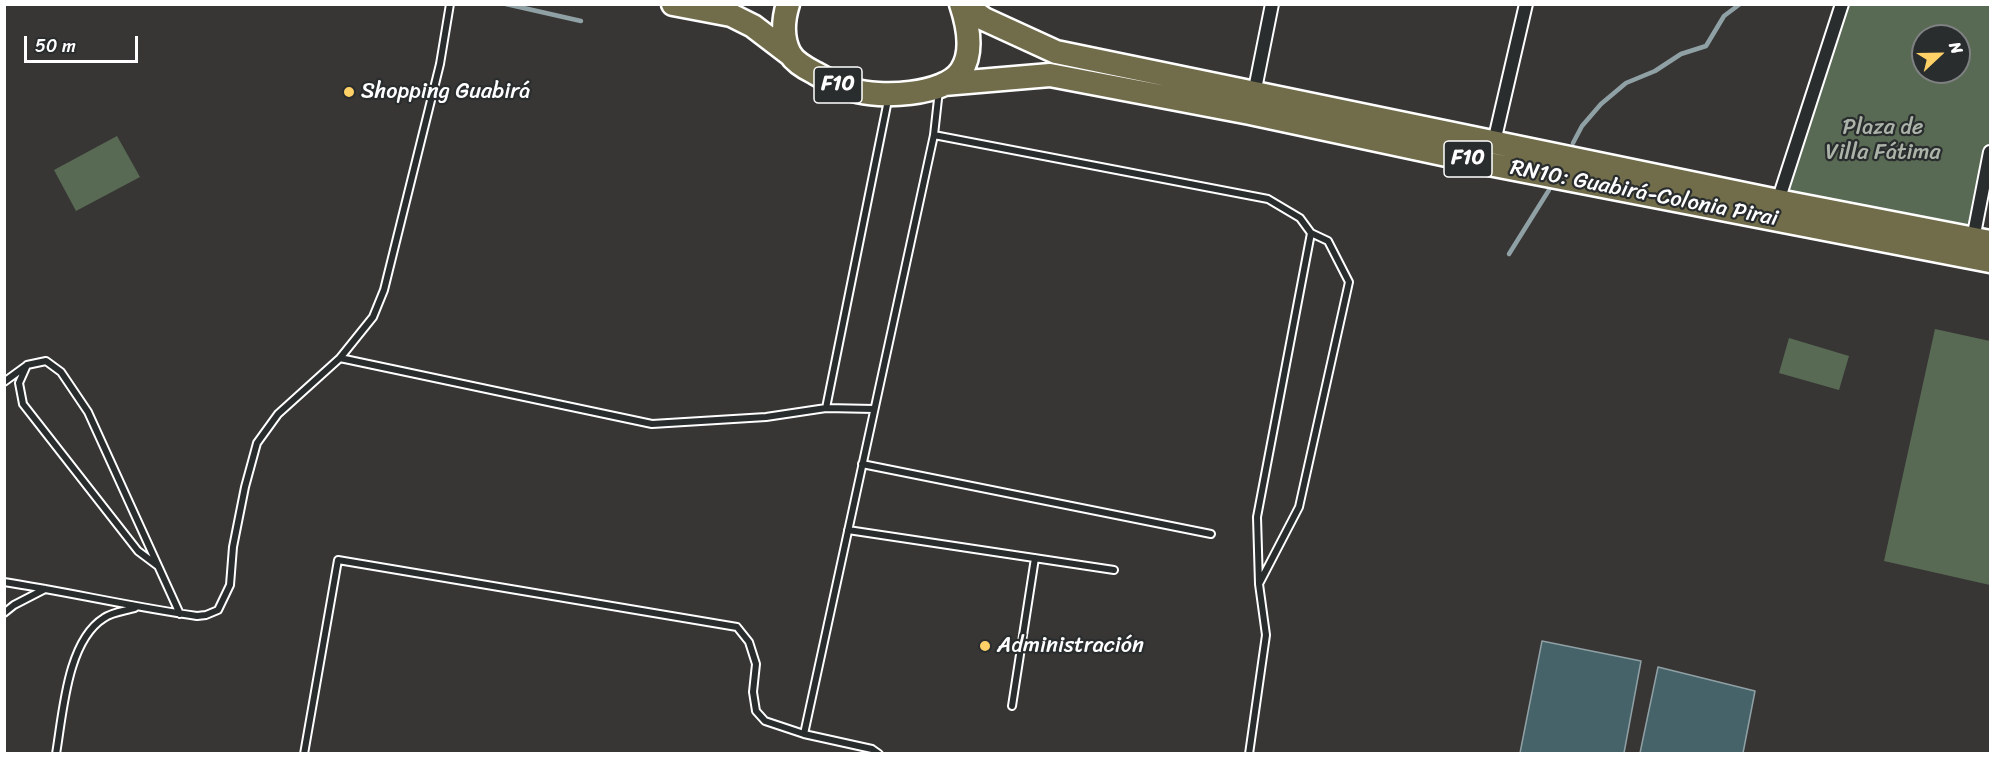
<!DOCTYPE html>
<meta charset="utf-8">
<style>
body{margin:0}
#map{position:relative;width:1995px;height:758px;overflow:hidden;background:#373635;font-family:Sriracha,sans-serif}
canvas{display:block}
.frame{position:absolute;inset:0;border:6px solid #fff;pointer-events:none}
.north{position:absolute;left:1911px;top:24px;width:60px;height:60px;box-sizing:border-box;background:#2a2d2e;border:2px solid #7f8182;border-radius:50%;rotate:68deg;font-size:16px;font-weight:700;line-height:24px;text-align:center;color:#fff}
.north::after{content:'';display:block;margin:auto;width:21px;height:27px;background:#ffd166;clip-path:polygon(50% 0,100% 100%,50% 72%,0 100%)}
.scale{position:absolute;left:24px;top:36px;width:114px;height:27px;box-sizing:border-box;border:3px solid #fff;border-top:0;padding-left:8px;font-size:18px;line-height:21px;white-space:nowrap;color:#fff;-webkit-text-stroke:4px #2a2d2e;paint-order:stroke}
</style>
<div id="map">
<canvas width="1995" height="758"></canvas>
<div class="frame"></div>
<div class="north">N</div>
<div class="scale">50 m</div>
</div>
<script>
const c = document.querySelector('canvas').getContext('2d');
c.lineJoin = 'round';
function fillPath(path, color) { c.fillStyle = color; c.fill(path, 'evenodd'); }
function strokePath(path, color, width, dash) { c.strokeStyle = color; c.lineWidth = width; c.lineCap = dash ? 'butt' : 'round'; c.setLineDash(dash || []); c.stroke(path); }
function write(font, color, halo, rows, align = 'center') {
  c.font = font + ' Sriracha,sans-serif'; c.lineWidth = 4.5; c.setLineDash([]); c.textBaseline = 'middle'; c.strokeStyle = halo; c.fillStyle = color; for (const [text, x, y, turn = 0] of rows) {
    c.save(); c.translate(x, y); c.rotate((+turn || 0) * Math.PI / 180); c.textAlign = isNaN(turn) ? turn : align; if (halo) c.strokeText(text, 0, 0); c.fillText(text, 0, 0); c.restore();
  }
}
fillPath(new Path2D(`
 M1842,5H1990V152L1973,239L1778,201ZM1923,36H1959V72H1923Z
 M117,136L140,177L76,211L54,170Z
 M1935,329L1990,341V585L1884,561Z
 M1789,338L1849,356L1839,390L1779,373Z`), '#596a54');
const water = new Path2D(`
 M1542,641L1641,661L1624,753H1520Z
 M1658,667L1755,691L1743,753H1640Z`);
fillPath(water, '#466369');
strokePath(water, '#90a1a5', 1.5);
strokePath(new Path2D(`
 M506,4L581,21
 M1573,143L1582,126L1601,104L1626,83L1655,71L1681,54L1706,46L1724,16L1740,4
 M1509,254L1549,190`), '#90a1a5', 4.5);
const lane = new Path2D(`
 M934,135L1268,199L1300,218L1311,233L1257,517L1259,584L1266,635L1249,754
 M340,358L652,424L766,417L826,408L874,409
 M4,382L26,366
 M826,408L888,100
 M862,464L1211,534
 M848,530L1114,570
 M158,566L138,551L23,404L19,383L27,365L46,361L61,372L88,412L180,614
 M4,582C69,592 132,607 197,616L206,615L218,610L230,585L233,547L245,487L257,443L278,414L340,358L373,317L384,290L440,64L450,4
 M1260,582L1299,507L1349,282L1328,241L1311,233
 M4,613L14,605L45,589
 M1012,706L1035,558
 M804,734L934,135L939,90
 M56,754C63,713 67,641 104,618C112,612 125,611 135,608
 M304,754L338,560L737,627L749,642L756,664L753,692L756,711L765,721L804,734L872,749L879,754`);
const street = new Path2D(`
 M1254,94L1272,4
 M1494,142L1526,4
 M1778,201L1842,4
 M1973,239L1990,152`);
const highway = new Path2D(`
 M673,4L731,15L753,26L791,55
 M788,4C783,20 782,39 790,54C795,62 807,69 815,73C827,80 839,86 853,90C879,98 944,96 961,71C974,52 968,25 961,4
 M963,4L984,19L1056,52L1778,201L1990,242
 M944,84L1050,75L1250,113L1489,164L1990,261`);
strokePath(lane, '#fff', 10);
strokePath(street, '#fff', 16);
strokePath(highway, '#fff', 27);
strokePath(lane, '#2a2d2e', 6);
strokePath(street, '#2a2d2e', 12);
strokePath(highway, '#716d4b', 22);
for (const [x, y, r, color] of [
 [349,92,6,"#ffd166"],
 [985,646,6,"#ffd166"]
]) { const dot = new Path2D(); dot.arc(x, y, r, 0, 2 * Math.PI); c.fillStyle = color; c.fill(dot); strokePath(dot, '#2a2d2e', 2); }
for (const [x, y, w] of [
 [838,85,48],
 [1468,159,48]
]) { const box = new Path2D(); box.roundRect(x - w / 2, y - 18, w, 36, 4.5); c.fillStyle = '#2a2d2e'; c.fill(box); strokePath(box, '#fff', 1.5); }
write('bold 21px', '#fff', null, [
 ["F10",838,85],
 ["F10",1468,159]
]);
write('22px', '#fff', '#2a2d2e', [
 ["Shopping Guabirá",361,92],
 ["Administración",997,646]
], 'left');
write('22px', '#acb4aa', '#2a2d2e', [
 ["Plaza de",1883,128],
 ["Villa Fátima",1883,153]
]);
write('22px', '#fff', '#2a2d2e', [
 ["RN10: Guabirá-Colonia Pirai",1644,194,11]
]);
</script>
